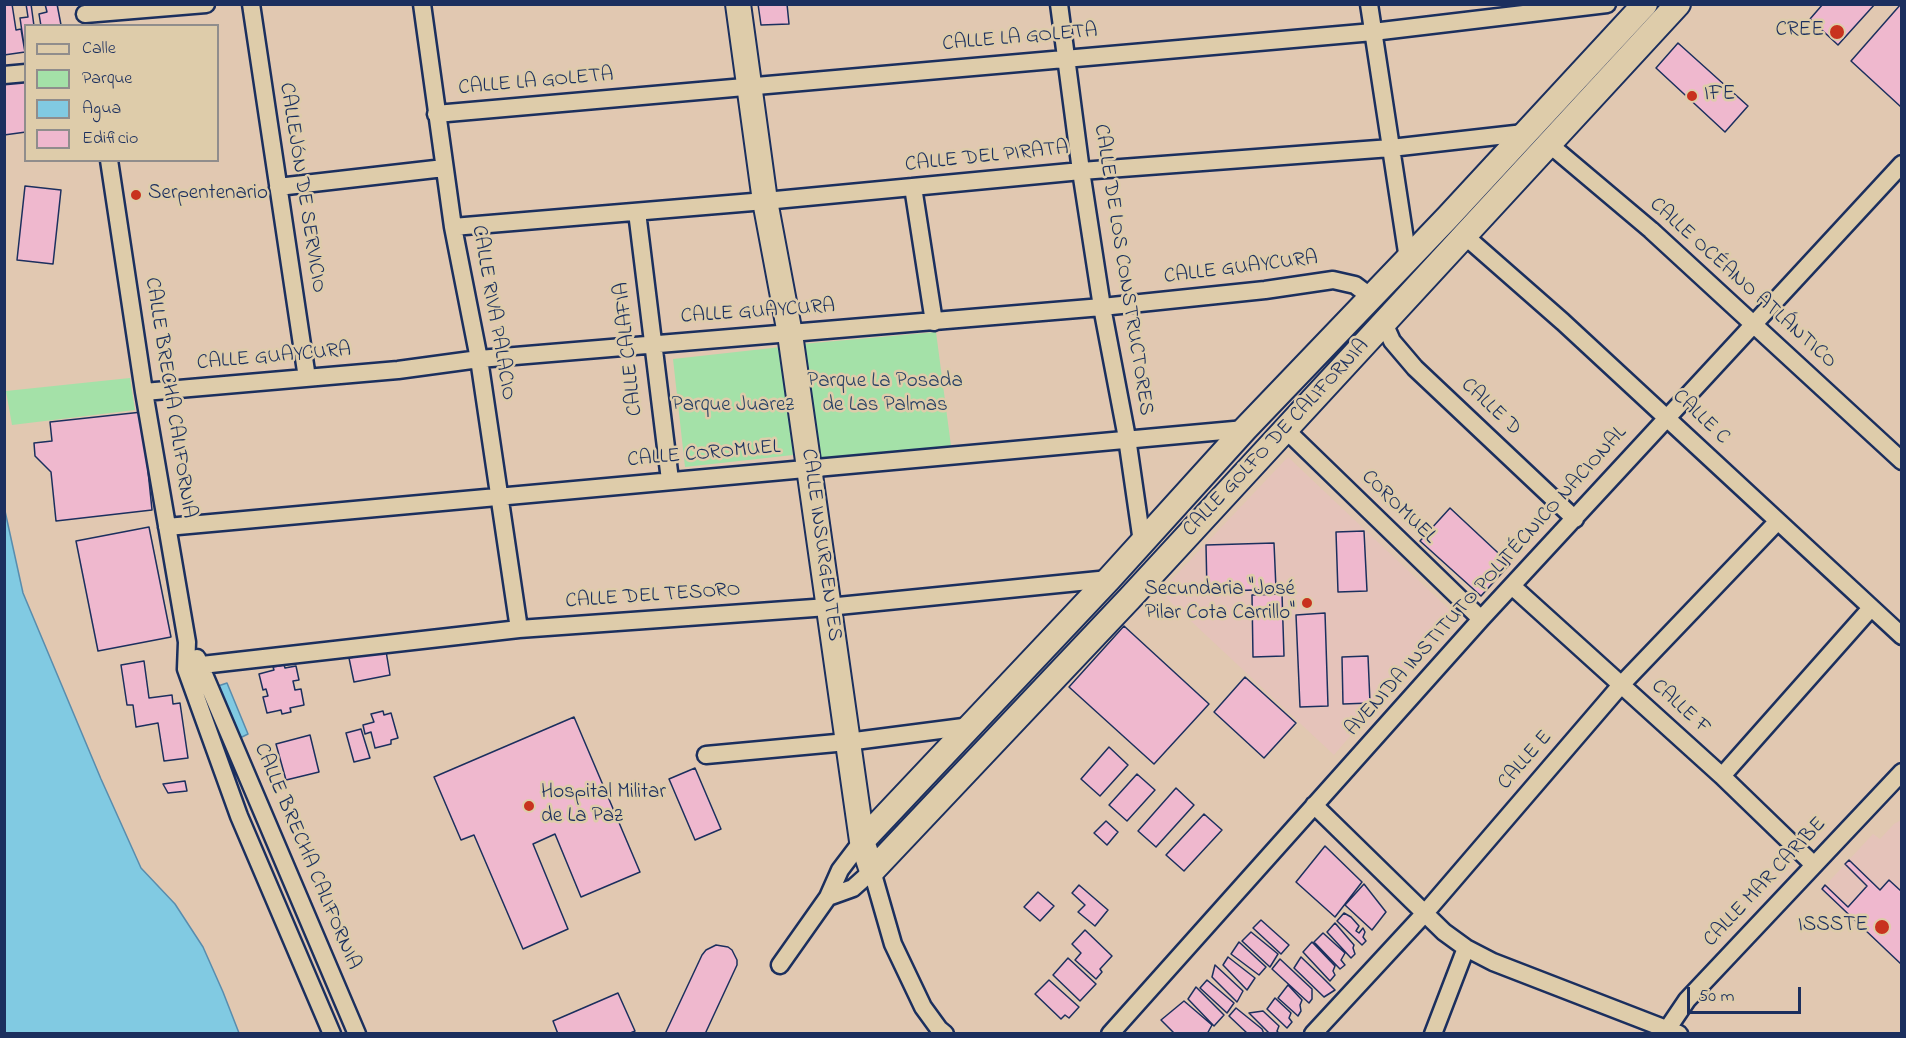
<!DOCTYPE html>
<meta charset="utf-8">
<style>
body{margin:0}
#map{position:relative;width:1906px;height:1038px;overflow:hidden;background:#e1c8b1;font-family:"Indie Flower",sans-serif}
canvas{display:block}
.frame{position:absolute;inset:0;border:6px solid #1b2f5e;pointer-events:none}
.legend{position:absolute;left:24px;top:24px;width:195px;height:138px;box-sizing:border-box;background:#deccaa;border:2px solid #908d8c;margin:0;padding:8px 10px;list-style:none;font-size:18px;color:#1b2f5e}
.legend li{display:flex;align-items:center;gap:12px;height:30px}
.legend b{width:30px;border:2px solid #908d8c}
.scale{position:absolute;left:1687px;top:987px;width:114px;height:27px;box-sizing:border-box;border:3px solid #1b2f5e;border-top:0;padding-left:8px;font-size:18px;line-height:21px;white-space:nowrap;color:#1b2f5e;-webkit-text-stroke:4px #deccaa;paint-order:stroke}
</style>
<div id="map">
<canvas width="1906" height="1038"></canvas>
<div class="frame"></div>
<ul class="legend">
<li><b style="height:8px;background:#deccaa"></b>Calle</li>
<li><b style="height:16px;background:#a4e1a8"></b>Parque</li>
<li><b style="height:16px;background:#81cae2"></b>Agua</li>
<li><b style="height:16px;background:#efb8ce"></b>Edificio</li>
</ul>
<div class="scale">50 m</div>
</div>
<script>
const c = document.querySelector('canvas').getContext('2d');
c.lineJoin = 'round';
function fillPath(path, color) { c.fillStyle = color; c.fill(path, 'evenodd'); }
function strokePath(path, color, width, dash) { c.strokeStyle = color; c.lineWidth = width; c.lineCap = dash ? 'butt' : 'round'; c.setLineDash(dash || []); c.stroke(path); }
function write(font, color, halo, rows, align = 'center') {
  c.font = font + ' "Indie Flower",sans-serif'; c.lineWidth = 5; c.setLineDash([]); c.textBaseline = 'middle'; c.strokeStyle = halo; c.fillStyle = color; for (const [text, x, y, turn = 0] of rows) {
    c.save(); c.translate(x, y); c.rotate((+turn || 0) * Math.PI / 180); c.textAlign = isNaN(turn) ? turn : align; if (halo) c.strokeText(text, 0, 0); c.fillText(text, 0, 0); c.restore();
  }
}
fillPath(new Path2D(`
 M1288,457L1454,614L1334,755L1160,592Z
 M1901,820V965L1822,889L1873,834L1880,839L1894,824Z`), '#e5c3ba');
fillPath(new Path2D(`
 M936,332L951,446L820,460L802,344Z
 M781,347L793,455L685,467L673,359Z
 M130,378L135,410L12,425L6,391Z`), '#a4e1a8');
const water = new Path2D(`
 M5,511L23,593L101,779L141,868L175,904L203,947L223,992L239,1033H5Z
 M227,683L248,734L240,738L218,686Z`);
fillPath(water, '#81cae2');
strokePath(water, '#588cad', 1.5);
const building = new Path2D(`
 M12,4L16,30L21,29L25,52L4,55V5Z
 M26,4H31L34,26H26L25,52L20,18L28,17Z
 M45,4H57L61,25L41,26L39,14L47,12Z
 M758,4H787L789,24L761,25Z
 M1823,4H1875L1838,45L1810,19Z
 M1901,4H1902L1901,107L1851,61Z
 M1678,43L1748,106L1725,132L1656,68Z
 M26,81V132L4,135V84Z
 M25,186L61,190L53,264L17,260Z
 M142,412L152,510L56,521L51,472L35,456L34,443L52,441L50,422Z
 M1450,508L1510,564L1481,596L1420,541Z
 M149,527L171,637L98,651L76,541Z
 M1364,531L1367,591L1338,592L1336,532Z
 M1274,543L1276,589L1207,592L1206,545Z
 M1282,594L1284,656L1253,657L1252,595Z
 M1325,613L1328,706L1300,707L1296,615Z
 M1124,626L1209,704L1154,764L1069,687Z
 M386,651L390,675L354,682L349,658Z
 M1368,656L1370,703L1343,704L1342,657Z
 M144,661L149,698L172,695L173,704L180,703L188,758L164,761L158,723L136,727L133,705H127L121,665Z
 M284,665L285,668L296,666L299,680L293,681L295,690L301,689L304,705L290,708L291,712L282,714L281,710L267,713L263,697L268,696L266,689L263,690L259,674L274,670L273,667Z
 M1245,677L1296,723L1264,758L1214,712Z
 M383,711L384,715L391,713L398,738L391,740V744L375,748L371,732L365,734L363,725L374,722L371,714Z
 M574,717L640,872L581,897L555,834L533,844L568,929L523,949L474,835L461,840L434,777Z
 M361,729L370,758L354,762L346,733Z
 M310,735L319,772L286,780L276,744Z
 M1109,747L1128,765L1100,796L1081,779Z
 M695,768L721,829L695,840L669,779Z
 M1137,774L1155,790L1127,821L1109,805Z
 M185,781L187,791L168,793L163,784Z
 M1176,788L1194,805L1156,847L1138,831Z
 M1204,814L1222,830L1184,871L1166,855Z
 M1106,821L1118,832L1107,845L1094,833Z
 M1325,846L1362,882L1335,917L1296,882Z
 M1849,860L1880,890L1889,880L1902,892V965L1822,889L1825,885L1848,907L1867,886L1845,864Z
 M1364,884L1386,912L1372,930L1345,905Z
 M1079,885L1108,910L1095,926L1078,912L1085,905L1072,893Z
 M1038,892L1054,906L1040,921L1024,907Z
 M1344,913L1351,917L1359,926L1356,931L1359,933L1363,928L1365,932L1363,937L1366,941L1362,945L1337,921Z
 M1261,920L1289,945L1281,954L1253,928Z
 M1335,923L1354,945L1353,948L1355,954L1351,958L1327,932Z
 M1085,930L1112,956L1100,969L1102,972L1096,979L1075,960L1081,953L1072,944Z
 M1251,932L1278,954L1270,967L1242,941Z
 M1323,933L1345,953L1341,960L1345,965L1340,969L1314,942Z
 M1239,942L1266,967L1259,975L1231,954Z
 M1312,942L1335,966L1333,971L1335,975L1330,981L1303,952Z
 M716,945L728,947L732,950L737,960V965L705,1034H665L702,955L706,950Z
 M1228,957L1255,978L1247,990L1223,965Z
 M1301,957L1323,978L1335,990L1324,997L1294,968Z
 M1068,958L1096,984L1080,1001L1053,975Z
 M1280,959L1312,989V999L1309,1003L1272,969Z
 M1215,965L1243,991L1237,1002L1212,977Z
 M1049,980L1079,1007L1069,1018L1065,1015L1061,1019L1035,994Z
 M1207,980L1234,1003L1227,1013L1200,988Z
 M1288,985L1302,1000L1300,1005L1301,1011L1298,1016L1278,998Z
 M1196,987L1224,1015L1214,1026L1188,999Z
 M618,993L635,1031L628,1034H558L553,1021Z
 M1275,998L1291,1013L1289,1018L1292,1022L1287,1028L1267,1009Z
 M1184,1001L1212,1025L1207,1034H1175L1161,1020Z
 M1236,1008L1262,1029L1264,1034H1248L1229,1016Z
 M1263,1011L1279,1026L1277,1031L1279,1034H1270L1249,1013Z`);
fillPath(building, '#efb8ce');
strokePath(building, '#1b2f5e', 1.5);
const street = new Path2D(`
 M251,4L307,378
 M422,4L453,227L479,359L519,629
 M1059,4L1081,171L1102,307L1127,438L1142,542
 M1369,4L1408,259
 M85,14L206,4
 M4,75L26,73
 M436,114L1373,32L1607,4
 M1549,144L1651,230L1902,461
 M109,160L144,392L187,642L186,669L239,816L332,1034
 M278,187L444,168
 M913,187L934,322
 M637,212L670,480
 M453,227L765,201L1081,171L1391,148L1524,133
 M1465,236L1563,322L1902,636
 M1384,323L1392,341L1415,368L1575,519
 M144,392L398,370L479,359L1102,307L1265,290L1333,280L1355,285L1371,297
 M1285,429L1481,619
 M167,527L1245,429
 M1512,586L1722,776L1814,865
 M197,658L357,1034
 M186,669L202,665L519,629L828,607L1109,579
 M706,755L847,742L971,726
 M1722,776L1871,608
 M1314,805L1444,932L1466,948L1493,962L1679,1034
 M828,897L853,888L872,871L893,944L923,1007L939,1029L945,1034
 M780,965L828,897L840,870L862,841
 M1110,1034L1481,619L1902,164
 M1313,1034L1425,913L1621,685L1777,522
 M1433,1034L1466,948
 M1664,1034L1687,1000L1902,772`);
const secondary = new Path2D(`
 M738,4L765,201L790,334L862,841L872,871L1130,598L1678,4
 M862,841L1109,579L1245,429L1448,217L1645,4`);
strokePath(street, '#1b2f5e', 21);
strokePath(secondary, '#1b2f5e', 28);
strokePath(street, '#deccaa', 16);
strokePath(secondary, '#deccaa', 24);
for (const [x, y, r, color] of [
 [1837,32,8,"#c8321e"],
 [1692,96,6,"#c8321e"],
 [136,195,6,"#c8321e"],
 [1307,603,6,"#c8321e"],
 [529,806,6,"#c8321e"],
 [1882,927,8,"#c8321e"]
]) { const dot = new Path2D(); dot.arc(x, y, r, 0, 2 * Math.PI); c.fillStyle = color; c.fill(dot); strokePath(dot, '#deccaa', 2); }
write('21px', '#1b2f5e', '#deccaa', [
 ["CREE",1824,32],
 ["IFE",1704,96,"left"],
 ["Serpentenario",148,195,"left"],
 ["Secundaria \"José",1295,591],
 ["Pilar Cota Carrillo\"",1295,615],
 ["Hospital Militar",541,794,"left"],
 ["de La Paz",541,818,"left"],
 ["ISSSTE",1868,927]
], 'right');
write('21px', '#1b2f5e', '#deccaa', [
 ["CALLE LA GOLETA",1020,39,-5],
 ["CALLE LA GOLETA",536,83,-5],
 ["CALLE DEL PIRATA",987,158,-6],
 ["CALLEJÓN DE SERVICIO",301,188,81],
 ["CALLE GUAYCURA",1241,269,-7],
 ["CALLE DE LOS CONSTRUCTORES",1122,270,81],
 ["CALLE OCÉANO ATLÁNTICO",1742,284,42],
 ["CALLE RIVA PALACIO",492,313,80],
 ["CALLE GUAYCURA",758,313,-4],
 ["CALLE CALAFIA",630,349,-96],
 ["CALLE GUAYCURA",274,358,-5],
 ["CALLE BRECHA CALIFORNIA",169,398,81],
 ["CALLE D",1490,408,43],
 ["CALLE C",1700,418,43],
 ["CALLE GOLFO DE CALIFORNIA",1277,439,-47],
 ["CALLE COROMUEL",704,455,-5],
 ["COROMUEL",1398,508,44],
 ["CALLE INSURGENTES",820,545,82],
 ["AVENIDA INSTITUTO POLITÉCNICO NACIONAL",1487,582,-48],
 ["CALLE DEL TESORO",653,597,-4],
 ["CALLE F",1680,708,42],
 ["CALLE E",1526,761,-49],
 ["CALLE BRECHA CALIFORNIA",306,857,67],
 ["CALLE MAR CARIBE",1766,883,-47]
]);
write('21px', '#294165', '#deccaa', [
 ["Parque La Posada",885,383],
 ["de Las Palmas",885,407],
 ["Parque Juarez",733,407]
]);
</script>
